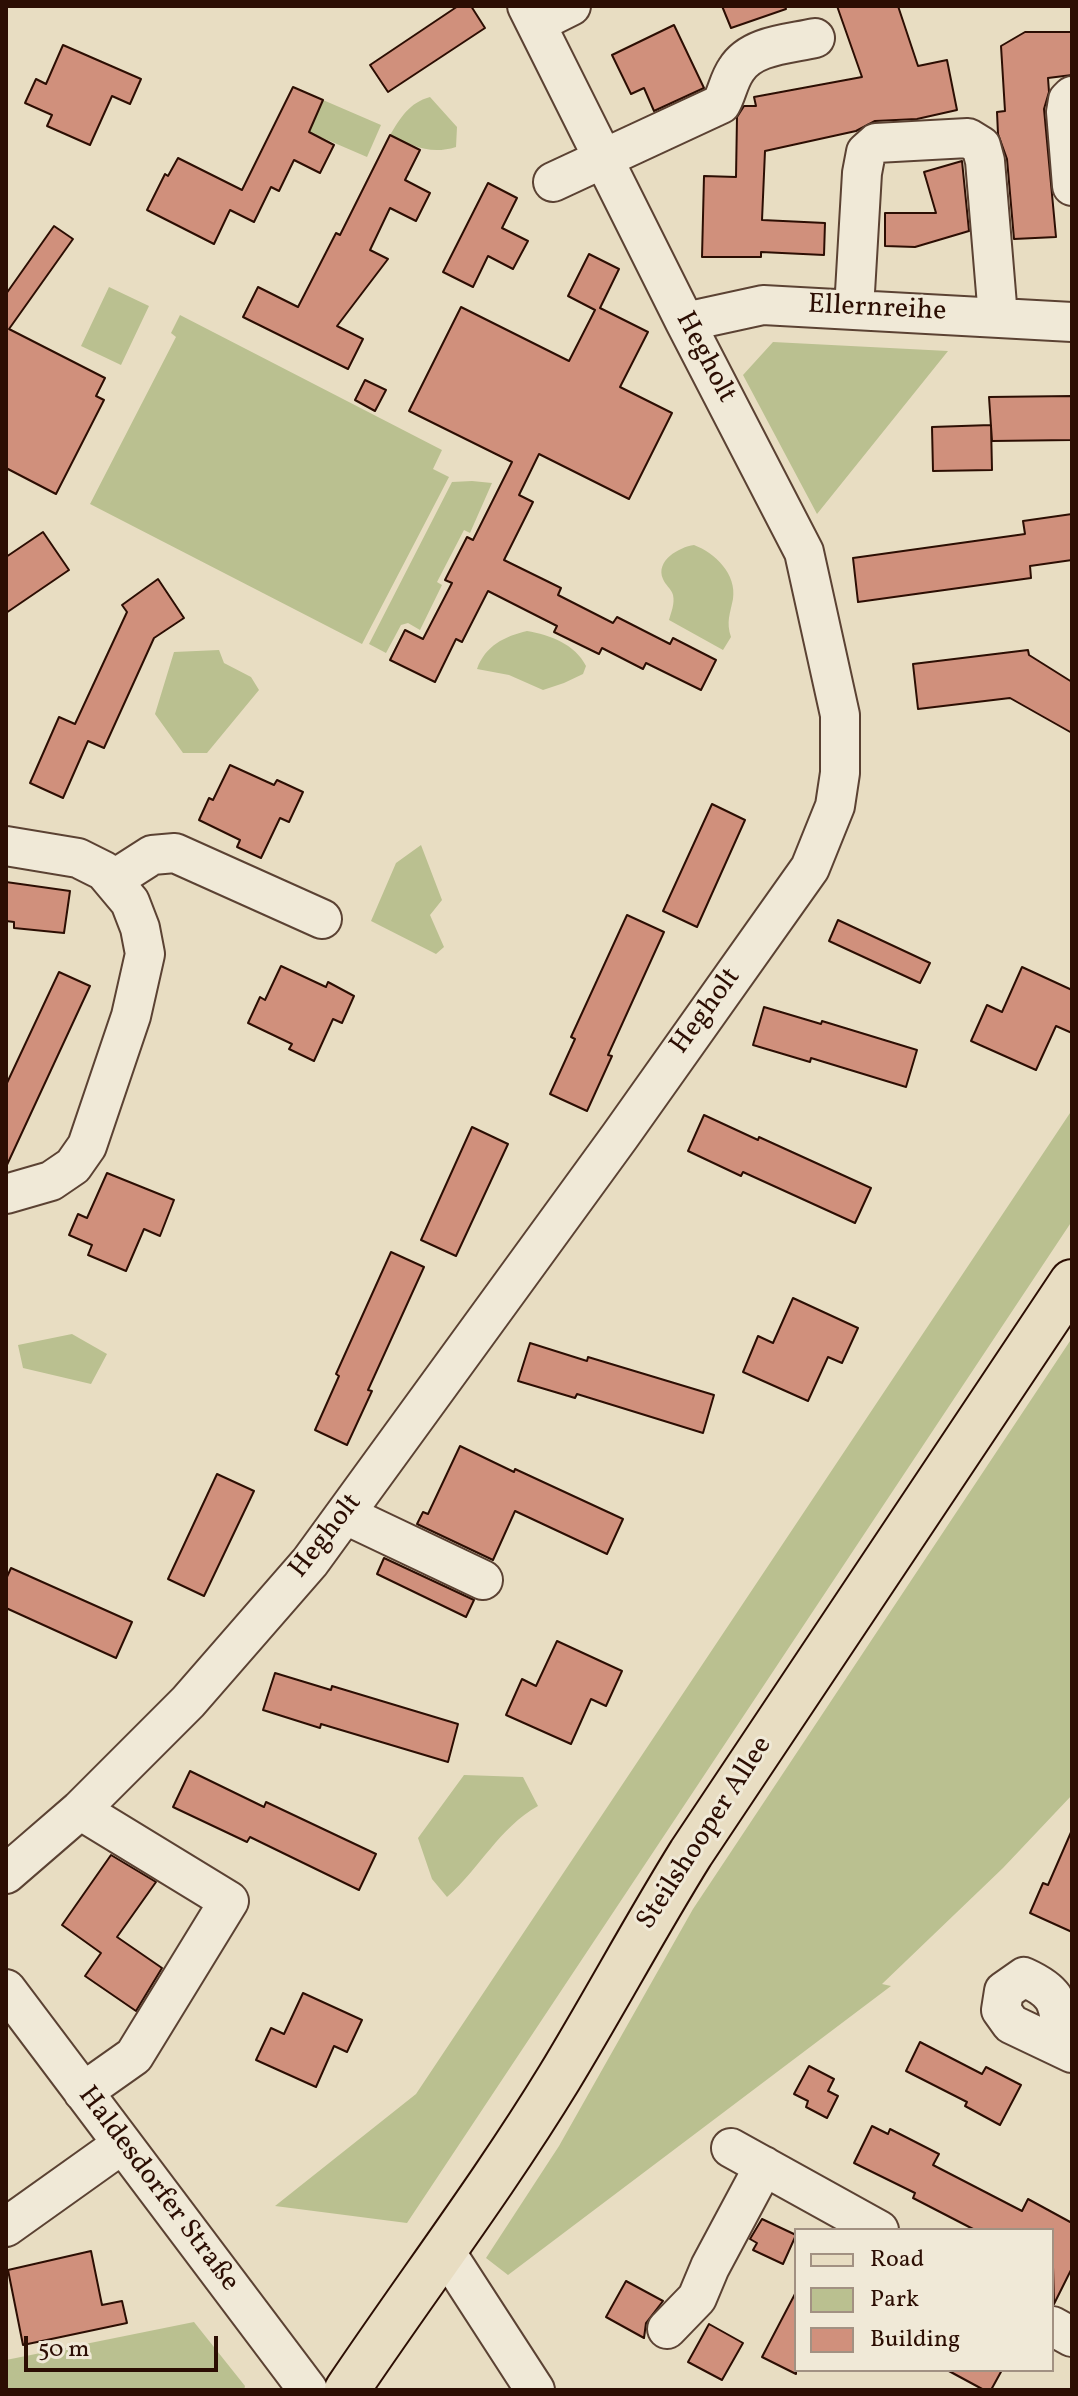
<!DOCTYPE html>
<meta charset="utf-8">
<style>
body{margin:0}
#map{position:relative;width:1078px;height:2396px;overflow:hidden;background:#e8ddc2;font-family:Vollkorn,serif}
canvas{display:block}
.frame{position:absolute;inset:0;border:8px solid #2c0e03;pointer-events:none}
.legend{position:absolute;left:794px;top:2228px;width:260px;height:144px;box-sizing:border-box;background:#f0e9d7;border:2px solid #a29182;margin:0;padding:10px 14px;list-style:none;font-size:24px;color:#2c0e03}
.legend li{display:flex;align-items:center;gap:16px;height:40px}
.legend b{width:40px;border:2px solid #a29182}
.scale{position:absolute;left:24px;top:2336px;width:194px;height:36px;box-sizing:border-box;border:4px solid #2c0e03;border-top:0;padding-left:10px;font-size:24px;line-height:28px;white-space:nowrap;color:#2c0e03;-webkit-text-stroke:6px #f0e9d7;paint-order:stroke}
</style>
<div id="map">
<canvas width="1078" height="2396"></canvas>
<div class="frame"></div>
<ul class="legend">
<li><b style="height:10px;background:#e8ddc2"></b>Road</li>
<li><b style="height:22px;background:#bac090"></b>Park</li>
<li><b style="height:22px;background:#d0907c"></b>Building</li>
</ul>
<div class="scale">50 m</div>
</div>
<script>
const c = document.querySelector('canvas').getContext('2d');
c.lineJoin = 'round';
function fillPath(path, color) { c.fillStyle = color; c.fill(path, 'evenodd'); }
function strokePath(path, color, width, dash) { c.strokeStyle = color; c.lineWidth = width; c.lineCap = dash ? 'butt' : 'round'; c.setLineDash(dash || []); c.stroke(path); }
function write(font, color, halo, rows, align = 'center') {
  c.font = font + ' Vollkorn,serif'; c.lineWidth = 6; c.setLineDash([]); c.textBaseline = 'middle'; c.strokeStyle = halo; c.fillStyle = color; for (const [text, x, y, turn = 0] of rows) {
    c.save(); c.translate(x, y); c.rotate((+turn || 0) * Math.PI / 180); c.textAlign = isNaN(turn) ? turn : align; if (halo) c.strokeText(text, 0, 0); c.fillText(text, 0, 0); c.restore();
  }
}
fillPath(new Path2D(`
 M430,97L457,127L456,147C430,155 413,146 390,135C401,117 409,103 430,97Z
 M323,100L381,125L367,157L309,132Z
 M109,287L149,306L121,365L81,346Z
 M180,315L442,450L433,469L449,477L362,644L90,504L176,337L171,333Z
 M773,342L948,351L817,514L743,375Z
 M472,481L492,483L470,533L464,530L437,582L442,585L420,630L408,623L401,625L386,653L369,644L452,482Z
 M694,545C715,553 737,574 733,599C730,614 726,622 731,637L723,650L669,620C671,612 675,604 673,595C671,588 665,585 663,579C655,561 679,547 694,545Z
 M527,631C550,635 575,644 586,666L583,674L564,683L543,690L509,675L477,669C485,646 505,636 527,631Z
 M219,650L224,663L251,677L259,690L207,753H183L155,714L174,652Z
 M421,845L442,900L430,915L444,947L436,954L371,921L396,863Z
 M1072,1110V1221L407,2223L275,2206L416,2094Z
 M72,1334L107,1354L91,1384L23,1368L18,1345Z
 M1072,1338V1795L1003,1868L882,1984L891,1986L508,2275L486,2258L559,2146L693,1909Z
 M464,1775L523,1777L538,1806C499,1828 480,1868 447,1897L432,1879L418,1838Z
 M194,2322L245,2386L244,2390H6V2360Z`), '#bac090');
const building = new Path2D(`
 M458,6H471L485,28L388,92L370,65Z
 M722,6H785L786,9L731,28Z
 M837,6H898L918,66L947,60L957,110L917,119L875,121L856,131L765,151L762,220L825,223L824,255L761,252V257H702L704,176L736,177L737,117L744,106H756L754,97L862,77Z
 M674,25L704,88L654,111L644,88L631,94L612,55Z
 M1025,32H1072V75L1048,78L1049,92L1044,109L1056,237L1014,239L1007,159L998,134L997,112L1005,111L1001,46Z
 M63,45L141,79L130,104L112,96L90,145L47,126L52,115L25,103L36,79L46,84Z
 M293,87L323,100L309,132L334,145L320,173L294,160L279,191L271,187L254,222L230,210L214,244L147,210L165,174L168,176L178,158L242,190Z
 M390,135L420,150L405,180L430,193L416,221L390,208L370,250L388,259L337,326L363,339L348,369L243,317L258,287L298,307L336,233L340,235Z
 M962,161L969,231L915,247L885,246V213H936L924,172Z
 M488,183L517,198L502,228L528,241L513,269L488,256L473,287L443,272Z
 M54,226L73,239L9,329L105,378L96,396L104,400L56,494L6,468V294Z
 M589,254L619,269L600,308L648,332L620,387L672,413L629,499L539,454L519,495L533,502L504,560L561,588L558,595L613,623L617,617L670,644L673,638L716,660L701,690L646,663L643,669L602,648L599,654L554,632L557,626L488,591L462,642L456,639L435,682L390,660L405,630L423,639L452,583L445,580L467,537L473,540L512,462L409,411L461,307L569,361L595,310L568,296Z
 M365,380L386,390L375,411L355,400Z
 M1072,396V440L992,441L989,397Z
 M991,425L992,470L933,471L932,427Z
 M1072,514V560L1030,566L1031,578L858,602L853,558L1025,534L1023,521Z
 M43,532L69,570L6,613V557Z
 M158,579L184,618L154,638L104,748L88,741L63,798L30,783L59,717L75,724L127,612L122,605Z
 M1028,650L1029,655L1072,682V733L1010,698L918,709L913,664Z
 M230,765L274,785L277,780L303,792L289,822L280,818L261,858L237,847L240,840L199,820L209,798L213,800Z
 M712,804L745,820L697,927L663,911Z
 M6,882L70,891L64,933L14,928V922L6,921Z
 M627,915L664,932L608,1055L612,1056L587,1111L550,1094L575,1039L571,1037Z
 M838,920L930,963L920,983L829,941Z
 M281,966L326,987L328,982L354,996L342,1023L333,1019L314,1061L289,1049L292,1044L248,1023L260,997L265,1000Z
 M1022,967L1072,990V1033L1056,1026L1036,1070L971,1041L987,1005L1002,1012Z
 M59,972L90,986L6,1167V1085Z
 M764,1007L821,1024L822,1021L917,1050L906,1087L811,1058L810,1062L753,1045Z
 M704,1115L758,1140L759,1137L871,1188L855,1223L743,1172L741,1176L688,1151Z
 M472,1127L508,1144L456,1256L421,1240Z
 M107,1173L174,1200L160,1236L144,1229L126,1271L88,1255L92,1245L69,1235L78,1214L87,1218Z
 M391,1252L424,1267L368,1390L372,1391L347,1445L315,1430L339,1376L336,1374Z
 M793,1298L858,1328L842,1363L828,1357L808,1401L743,1372L758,1336L773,1343Z
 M530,1343L587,1361L588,1357L714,1395L703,1433L577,1394L575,1398L518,1381Z
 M460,1446L514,1472L515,1469L623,1519L607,1554L515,1511L493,1560L417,1524L423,1512L428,1514Z
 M217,1474L254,1491L204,1596L168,1579Z
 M384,1558L474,1600L466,1617L377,1574Z
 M11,1568L132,1622L116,1658L6,1608V1579Z
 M557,1641L622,1671L606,1706L591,1699L571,1744L506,1715L522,1679L536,1686Z
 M275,1673L331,1690L332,1686L458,1724L448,1762L321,1724L320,1728L263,1710Z
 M190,1771L264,1807L266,1802L376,1854L359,1890L250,1837L247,1842L173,1807Z
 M1072,1830V1932L1030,1913L1043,1883L1048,1885Z
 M111,1855L156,1882L117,1937L162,1968L136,2011L85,1976L101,1953L62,1925Z
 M303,1993L362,2020L347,2052L334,2046L316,2087L256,2060L271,2028L284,2034Z
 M920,2042L982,2074L986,2067L1021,2085L1000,2125L965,2106L967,2102L906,2071Z
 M809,2066L834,2079L828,2091L838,2096L827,2118L806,2107L808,2101L794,2094Z
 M872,2126L888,2134L890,2129L939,2154L933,2165L1022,2211L1028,2199L1072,2223V2268L1054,2304L1052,2230H975L913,2198L915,2193L854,2163Z
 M762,2219L796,2235L783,2264L753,2250L757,2243L750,2239Z
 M91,2251L102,2305L122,2301L127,2323L23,2345L8,2270Z
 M626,2281L663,2301L646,2323L644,2338L606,2317Z
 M796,2292V2374L762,2357Z
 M709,2324L743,2343L722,2380L688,2362Z
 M947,2370H1002L991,2390H984Z`);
fillPath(building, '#d0907c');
strokePath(building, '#2c0e03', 2);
const minor = new Path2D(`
 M537,23L571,6
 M1072,96L1068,100L1066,112L1072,186
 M553,182L721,104C727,93 729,80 736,70C751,45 789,44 815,38
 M854,309L862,173L866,152L876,143L968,138L981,146L985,161L998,317
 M685,322L763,305L1072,322
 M6,846L78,858L104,871L130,902L140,928L145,954L131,1016L87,1146L73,1166L51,1181L6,1194
 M113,880L152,855L175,853L322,919
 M346,1515L483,1580
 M80,1810L229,1901L134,2056L83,2092
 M6,1874L80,1810L188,1702L310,1562L620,1136L810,868L835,806L840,773V715L804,552L685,322L527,6
 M6,1989L308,2390
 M1066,2050C1054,2009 1068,1997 1024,1977L1004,1991L1001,2010L1011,2024L1072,2053
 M731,2148L879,2230
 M6,2227L121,2145
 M445,2251L535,2390
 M1052,2326L1072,2337
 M667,2329L697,2298L710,2267L764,2166`);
const major = new Path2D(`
 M347,2390C417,2286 493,2186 559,2078C604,2004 645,1927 691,1853L1072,1282`);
strokePath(minor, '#5b4233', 42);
strokePath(major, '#2c0e03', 48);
strokePath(minor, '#f0e9d7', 38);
strokePath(major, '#e8ddc2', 44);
write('28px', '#2c0e03', '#f0e9d7', [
 ["Ellernreihe",877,310,3],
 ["Hegholt",704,358,62],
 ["Hegholt",707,1012,-54],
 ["Hegholt",327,1537,-52],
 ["Steilshooper Allee",706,1834,-57],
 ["Haldesdorfer Straße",157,2190,53]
]);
</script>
